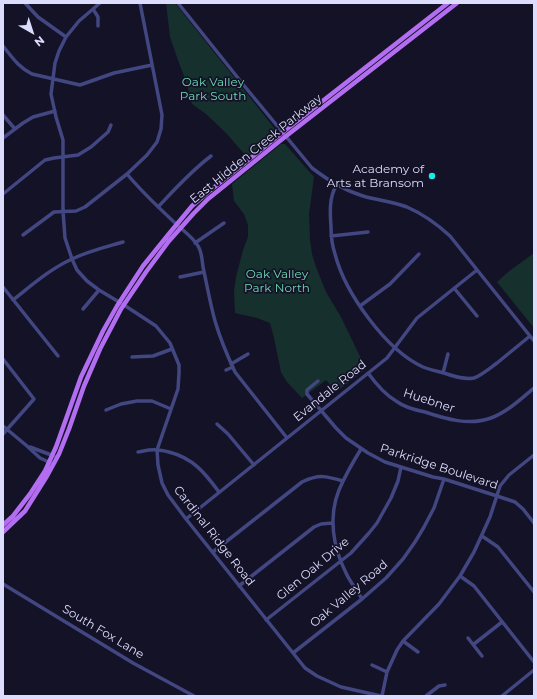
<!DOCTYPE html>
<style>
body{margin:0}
#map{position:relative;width:537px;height:699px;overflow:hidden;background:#141227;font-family:Montserrat,sans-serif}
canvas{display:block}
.frame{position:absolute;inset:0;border:4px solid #dcdcfc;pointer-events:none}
.north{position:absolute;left:12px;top:12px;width:40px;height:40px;-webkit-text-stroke:3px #141227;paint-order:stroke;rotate:141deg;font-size:11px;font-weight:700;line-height:16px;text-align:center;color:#dcdcfc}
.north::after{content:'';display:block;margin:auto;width:14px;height:18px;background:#dcdcfc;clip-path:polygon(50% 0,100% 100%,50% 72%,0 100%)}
</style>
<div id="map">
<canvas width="537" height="699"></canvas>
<div class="frame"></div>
<div class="north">N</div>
</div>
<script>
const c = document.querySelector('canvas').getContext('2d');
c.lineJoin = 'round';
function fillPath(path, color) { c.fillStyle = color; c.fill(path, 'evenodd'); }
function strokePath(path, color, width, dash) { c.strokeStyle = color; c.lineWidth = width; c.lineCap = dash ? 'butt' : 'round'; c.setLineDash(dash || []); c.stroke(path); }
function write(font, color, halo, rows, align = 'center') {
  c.font = font + ' Montserrat,sans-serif'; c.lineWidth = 3.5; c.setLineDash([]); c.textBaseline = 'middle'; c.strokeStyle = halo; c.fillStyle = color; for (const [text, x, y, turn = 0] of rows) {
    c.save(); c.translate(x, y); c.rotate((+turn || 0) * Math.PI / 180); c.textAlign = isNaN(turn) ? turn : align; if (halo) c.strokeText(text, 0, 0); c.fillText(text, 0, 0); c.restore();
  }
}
fillPath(new Path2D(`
 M166,3H175L275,129V135L247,157L226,133L206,114L192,104L186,81L179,63L170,37Z
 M281,144H285L314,177L309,214L310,240L312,254L316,267L326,292L341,317L366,369L336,392L326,380L302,398L287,382L281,372L274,338L270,323L257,318L235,313L234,291L236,277L243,250L248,237V225L244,214L234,201L232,184Z
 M534,253V328L497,282L508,272Z`), '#16302d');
strokePath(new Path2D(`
 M25,3L38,17L66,37
 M100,3L79,21L66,37L59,51L55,63L51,94L56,117L63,140V211L65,238L72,259L77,270L87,281L99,290L124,305L156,326L170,343L179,365V373L178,389L157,450L158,465L162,483L168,495L186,519L305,668L317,676L341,687L381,696
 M178,3L246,88L312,168C328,180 343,190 363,196C377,200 393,202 407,207C423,214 437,224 450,236L534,341
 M93,9L98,17V26
 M3,46C12,57 19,68 32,74L80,85L114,73L152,65
 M3,115L15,129
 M3,138L23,123L33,117L55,111
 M127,174C141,191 158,207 174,222C182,230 193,237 198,246C202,252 202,260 203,267C207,285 210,303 215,321C220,338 227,355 235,372L287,438
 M336,186C329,198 330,213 331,227C331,236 332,245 335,254C345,293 386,350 423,367C430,370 437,371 444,373C453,376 464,380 474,378C482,375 490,368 497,363C508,354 519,345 530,336
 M3,194L45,160L54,158L78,155L91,147L108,132L111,125
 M158,207C175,189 191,171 211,156
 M23,235L54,212L76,211L85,207L127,174L147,155L157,142L161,129L162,115L140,3
 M331,236L368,232
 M195,243L224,223
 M180,277L204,272
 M3,287L58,356
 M454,288L477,316
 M13,300C32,285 50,269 72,259C89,251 106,247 123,242
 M360,306L390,284L419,254
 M83,309L99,290
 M132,357L153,356L172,349
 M3,359L34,399L3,434
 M231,364L248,354
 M226,370L233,367
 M368,373C376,384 384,394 396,401C404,407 415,410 425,412C446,419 469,426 491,418C507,412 521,399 534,388
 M443,373L448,354
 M318,381L307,390V394L336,428L346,438L368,453L385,462L433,477L444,479L497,496L515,502L523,509L534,523
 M106,410L121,404L137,401H152L171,409
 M217,424L228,434L254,465
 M3,426L27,446L40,458L51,463
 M30,447L54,456
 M361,449C353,462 345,476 339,490C328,517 333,547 346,573C350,582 357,590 362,599
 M138,452C144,451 150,449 157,450C161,450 165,451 169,452C193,458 205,473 219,492
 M186,519L387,358L417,318L477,270
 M482,536L498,547L534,592
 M213,552L302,482C319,474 326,476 343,481
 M460,576L474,586L534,662
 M3,584L133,663L194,696
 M239,586L314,527L321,524L332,523
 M266,620L351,553L369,533L377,523L391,498L398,481L401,467
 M468,638L482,656
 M403,641L418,652
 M474,644L502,622
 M293,653L362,599L386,578L403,559L415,542L424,527L434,508L444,479
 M372,665L387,672
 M382,696L387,672L397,650L403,641L439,604L460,576L474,552L490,517L500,486L509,475L534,455
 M426,696L439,686L445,685
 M502,696L534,670`), '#424681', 3.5);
strokePath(new Path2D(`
 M3,525L13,516L30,494L45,471L56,447L81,377L103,331L117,306L143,266L168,235L192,206L207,193L283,132L448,3
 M3,532L25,511L47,476L59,454L69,429L84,386L100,349L121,309L146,272L169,241L194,213L208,199L281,140L457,3`), '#b26df1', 4.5);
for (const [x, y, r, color] of [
 [432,176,4,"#1ae9e8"]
]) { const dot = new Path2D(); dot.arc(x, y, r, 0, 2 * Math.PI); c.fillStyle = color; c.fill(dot); strokePath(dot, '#141227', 1.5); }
write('12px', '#6ed6b1', '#141227', [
 ["Oak Valley",213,82],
 ["Park South",213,96],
 ["Oak Valley",277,274],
 ["Park North",277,288]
]);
write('12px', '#dcdcfc', '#141227', [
 ["East Hidden Creek Parkway",256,149,-39],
 ["Evandale Road",330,391,-39],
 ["Huebner",429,401,18],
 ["Parkridge Boulevard",439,467,18],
 ["Cardinal Ridge Road",214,536,52],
 ["Glen Oak Drive",313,569,-40],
 ["Oak Valley Road",349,594,-40],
 ["South Fox Lane",103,632,31]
]);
write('12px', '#dcdcfc', '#141227', [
 ["Academy of",424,169],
 ["Arts at Bransom",424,183]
], 'right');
</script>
